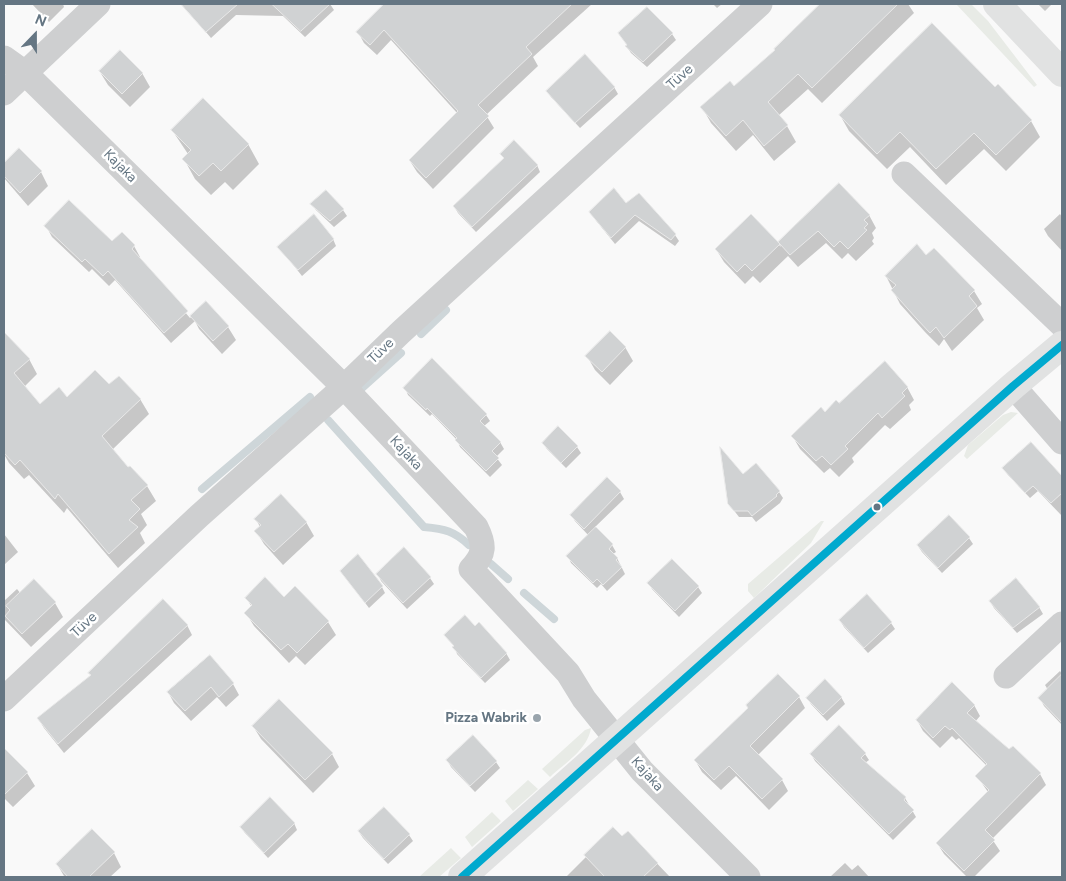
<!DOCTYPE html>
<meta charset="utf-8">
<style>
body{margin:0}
#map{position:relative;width:1066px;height:881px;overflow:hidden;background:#f9f9f9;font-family:Figtree,sans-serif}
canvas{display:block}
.frame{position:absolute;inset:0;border:5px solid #657683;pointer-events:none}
.north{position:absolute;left:10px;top:10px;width:50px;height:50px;-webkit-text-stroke:4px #fff;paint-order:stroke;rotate:22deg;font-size:14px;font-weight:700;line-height:20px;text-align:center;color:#657683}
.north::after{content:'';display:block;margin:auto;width:18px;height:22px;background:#657683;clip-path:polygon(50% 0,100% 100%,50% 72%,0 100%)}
</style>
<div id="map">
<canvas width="1066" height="881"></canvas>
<div class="frame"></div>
<div class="north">N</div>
</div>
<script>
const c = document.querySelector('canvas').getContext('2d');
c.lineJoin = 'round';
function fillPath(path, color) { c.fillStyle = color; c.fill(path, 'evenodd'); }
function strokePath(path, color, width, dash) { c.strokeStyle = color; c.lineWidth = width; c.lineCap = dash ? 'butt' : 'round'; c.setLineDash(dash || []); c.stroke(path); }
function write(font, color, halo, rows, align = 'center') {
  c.font = font + ' Figtree,sans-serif'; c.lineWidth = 5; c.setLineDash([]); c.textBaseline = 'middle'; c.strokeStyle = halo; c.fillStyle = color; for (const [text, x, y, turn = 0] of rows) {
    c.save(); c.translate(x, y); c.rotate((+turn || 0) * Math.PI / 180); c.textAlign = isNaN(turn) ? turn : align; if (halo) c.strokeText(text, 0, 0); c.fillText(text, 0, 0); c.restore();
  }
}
fillPath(new Path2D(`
 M956,4H971L988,21L1037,85L1034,87Z
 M1011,412L1018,413L967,459L964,456L968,445L1003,415Z
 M821,521H824L811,543L754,598L748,591V584Z
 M591,728C588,749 565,763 550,777L542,769L585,730Z
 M528,780L538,789L513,811L505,801Z
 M492,812L501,821L472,847L465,837Z
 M451,848L461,858L439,877H419Z`), '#e8ebe6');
fillPath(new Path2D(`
 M32,4H63L64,7L49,22Z
 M182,4H330L334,10L305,37L283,16L236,15L211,38Z
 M386,4H592L533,57L538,66L486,115L494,128L433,189L417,172L410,161L457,113L391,40L377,55L364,43L358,32Z
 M713,4H722L717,8Z
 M822,4H908L914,13L822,103L808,89L778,116L787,126L796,142L774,161L753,135L736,151L711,123L702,107L734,88L776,51V49Z
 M1038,4H1052L1045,11Z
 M647,8L672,34L676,40L647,67L631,53L627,47Z
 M100,72L142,73L150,87L130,107L108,85Z
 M614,87L618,94L580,128L551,97L547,91Z
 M995,89L1031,121L1040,137L1006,171L984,149L946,185L910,147L887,169L849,131L840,115Z
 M172,130L248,144L259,164L233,190L225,182L211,195L195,179L184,159L188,154Z
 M19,149L41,172L48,186L28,206L4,178V164Z
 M502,154L537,165L540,172L476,232L458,213L454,206L504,159Z
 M312,204L343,210L347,216L334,227L316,210Z
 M626,205L675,235L679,241L675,246L639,221L615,244L590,213Z
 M1060,214L1062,217V251L1048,236L1044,229Z
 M869,215L876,228L872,233L874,238L872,241L874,244L856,261L848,253L842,259L826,243L798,267L788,256L760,283L753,276L745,284L724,262L716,249L751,216L781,247L779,242Z
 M46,226L112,243L122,233L134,246L140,257L139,258L190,318L206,303L228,327L236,340L222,354L199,329L195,321L171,343L115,280L109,286L92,269L89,272L52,237Z
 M333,239L336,246L302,276L279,247Z
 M926,257L974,291L982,304L977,308L984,320L952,351L944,339L939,346L925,332L900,304L886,276Z
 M10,340L29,359L37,374L24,387L40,406L109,386L140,399L149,414L112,450L128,469L147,486L156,501L141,514L147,525L140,533L145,543L118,568L67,508L64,513L29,475L24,479L9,463L4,454V347Z
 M625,347L633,361L610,385L595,370L587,356Z
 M907,387L914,400L909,405L911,410L890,429L885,425L852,458L854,462L839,477L830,468L824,473L800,449L793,437L839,405Z
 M405,388L486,415L490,421L484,426L500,442L504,449L496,457L502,465L490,477L460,447L457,440L432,414L430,416L408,395Z
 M558,428L577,447L581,453L566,468L547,449L543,443Z
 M1030,444L1062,478V516L1038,491L1030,498L1008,475L1004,469Z
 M607,479L620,492L624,499L595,527L612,545L616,552L613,554L617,558L625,574L607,591L601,584L597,588L571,563L568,556L589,536L575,521L571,515Z
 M779,492L783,498L780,503L756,522L752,517H739L729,504Z
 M949,517L969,538L973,544L942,573L922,552L918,546Z
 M256,519L306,522L314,536L283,565L264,544L256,531L260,527Z
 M4,534L18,552L5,564L4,563Z
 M404,549L430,578L434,584L407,609L381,581L378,574Z
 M672,560L698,587L702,593L679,617L652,589L649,583Z
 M341,571L382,587L385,593L369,608Z
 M34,581L55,603L63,617L31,647L5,620L4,617V601L17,589L21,594Z
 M246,598H284L328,622L336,635L305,665L296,656L289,663L254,626L246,613L252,607Z
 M990,601L1039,607L1043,614L1017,633L994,608Z
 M840,620L891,623L895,629L868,653L844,627Z
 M187,625L192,635L64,753L44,728L38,718L91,676L90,673Z
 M446,635L506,653L510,660L485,683L457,654L455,647Z
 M209,656L233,684L239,695L226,707L217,697L191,721L174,703L168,692Z
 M1060,671L1062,674V725L1044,706L1040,698L1048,690L1045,685Z
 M799,697L805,708L758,755L782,780L788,791L769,810L736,776L721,790L702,772L695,760Z
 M841,697L845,704L827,721L811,704L807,698Z
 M974,705L980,716L975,722L1040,774L1046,785L992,839L1000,851L974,877H967L944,854L937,843L988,792L977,776L987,766L959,738L956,740L952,736L940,748L923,731L917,720Z
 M253,726L332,754L339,767L313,793L261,739Z
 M839,727L865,754L869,760L865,763L905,798L916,817L893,840L815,761L811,754Z
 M12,758L27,773L35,786L13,807L4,798V759L8,763Z
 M448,761L496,762L500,768L475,792L451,767Z
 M294,823L297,830L268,858L245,833L241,827Z
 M359,832L409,835L413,841L388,864L363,838Z
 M628,833L670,877H566L586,857L622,838Z
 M114,853L121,867L110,877H63L64,876L57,864Z
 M845,863L852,870L858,865L869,877H830Z`), '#0003');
strokePath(new Path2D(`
 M421,334L446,310
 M362,388L401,353
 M328,420L424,527C445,529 454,531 469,545
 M202,489L310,397
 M491,564L508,579
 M524,593L554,619`), '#ced6d9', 8);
const building = new Path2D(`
 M181,4H238L206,32Z
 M272,4H330L301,31Z
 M384,4H572L526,47L532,54L478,105L489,116L426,178L409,160L458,111L384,30L370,45L356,32Z
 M820,4H898L812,88L798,74L768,102L788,125L764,146L743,120L726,136L700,107L730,81L734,86L775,50L774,49Z
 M647,7L673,33L643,62L625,46L627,45L618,33Z
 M932,23L995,87L998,84L1032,120L996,155L974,133L936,169L900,132L877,154L839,115Z
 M120,50L143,73L122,94L99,71Z
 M585,54L615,87L575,123L546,91Z
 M203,98L249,144L221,171L213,163L199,176L182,159L191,150L171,130Z
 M514,140L538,165L472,227L453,206L504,158L500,154Z
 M19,148L42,171L20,193L4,176V163Z
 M839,183L870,215L864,220L868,224L864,228L867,230L848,249L840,241L834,247L818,231L790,255L780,244L752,271L745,264L737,272L715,249L751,214L780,244L778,242Z
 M614,188L626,203L639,193L676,234L671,240L635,215L611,238L589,212Z
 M326,190L344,209L330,221L310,204Z
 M69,200L112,241L122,232L135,245L132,249L188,311L164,333L108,271L103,276L85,259L82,262L44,226Z
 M314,214L334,239L298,270L277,247Z
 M917,244L926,255L934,248L975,290L969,296L977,306L944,338L936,327L930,333L916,318L891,290L896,285L885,276Z
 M206,301L229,326L213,341L190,316Z
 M610,331L626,347L602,372L585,356Z
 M4,332L30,359L14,373L40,404L59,387L67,397L95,370L109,384L119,376L141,399L102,436L128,467L130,466L148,485L131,500L140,509L129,520L138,527L109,554L58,494L55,499L20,460L15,465L4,453Z
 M432,358L487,414L480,421L501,442L492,451L499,458L486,471L455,440L457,438L427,408L426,410L403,388Z
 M885,361L908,387L902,393L905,396L882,418L878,413L845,446L848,449L831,465L822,456L816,461L791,436L821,407L825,412L836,400L839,403Z
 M558,426L578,446L561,463L542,443Z
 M1031,442L1062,476V493L1051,503L1033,486L1025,493L1002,468Z
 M720,447L743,474L756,463L780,491L776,495L777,496L752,516L748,511H734L728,504Z
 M607,477L621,491L584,529L570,515Z
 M281,494L307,522L274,552L254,531L261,525L254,519Z
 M949,515L970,537L938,568L917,545Z
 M596,527L613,544L609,549L618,558L616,560L622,567L603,585L597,579L593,583L566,556Z
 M404,547L431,577L403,603L376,574Z
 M358,554L383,586L365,603L340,571Z
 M672,559L699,586L675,611L647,583Z
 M265,577L284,597L295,586L329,621L297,653L288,644L281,650L244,613L252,605L245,598Z
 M1016,578L1040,607L1013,628L989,601Z
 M34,579L56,602L22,634L5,616L10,610L6,606Z
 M867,594L892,622L864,648L839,620Z
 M163,599L188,625L58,744L37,718L91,675L88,673Z
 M465,615L475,626L479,622L507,653L481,678L452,647L454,646L444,635Z
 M210,655L234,683L219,697L211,687L185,711L167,692Z
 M778,674L800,696L750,746L783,779L762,799L729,766L714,780L694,760L748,708L746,705Z
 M1062,674V723L1038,698Z
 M825,679L842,697L823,715L806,698Z
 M952,682L975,705L967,713L1009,749L1013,746L1041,773L985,830L995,840L964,871L936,843L989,790L975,776L987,764L952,728L950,730L945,726L933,738L916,720Z
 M279,699L333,753L305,780L252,726Z
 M839,725L866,753L861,758L906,797L904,800L914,810L889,834L810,754Z
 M473,735L497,761L470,786L446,760Z
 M4,748L28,772L4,795Z
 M270,797L295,823L264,853L240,827Z
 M384,807L410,834L384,859L358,831Z
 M613,827L622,836L628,831L658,863L643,877H605L584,855Z
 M92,829L115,852L89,877H68L56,864Z`);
fillPath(building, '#d0d2d3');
strokePath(building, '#e8e8e8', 1);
strokePath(new Path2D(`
 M4,58L25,73L344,387L476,527C485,545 485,554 471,569L568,673L584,699L642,771L748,877
 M4,93L98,4
 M904,174L1062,325
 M1013,386L1062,442
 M1006,676L1062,624
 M4,699L199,516L344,387L401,332L760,4`), '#cecfd0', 25);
strokePath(new Path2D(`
 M997,4L1062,73
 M462,877L1013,386L1062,345`), '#e1e2e2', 28);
strokePath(new Path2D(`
 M462,877L1013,386L1062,345`), '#00a9ce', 8);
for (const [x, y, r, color] of [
 [877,507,4.5,"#657683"],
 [537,718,5,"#99a4ac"]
]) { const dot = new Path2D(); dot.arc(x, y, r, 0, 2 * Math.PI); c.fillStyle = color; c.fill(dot); strokePath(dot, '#fff', 2); }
write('14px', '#657683', '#fff', [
 ["Tüve",680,77,-42],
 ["Kajaka",120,166,45],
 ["Tüve",381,351,-44],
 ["Kajaka",406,453,47],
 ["Tüve",84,625,-43],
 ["Kajaka",647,774,48]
]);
write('bold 14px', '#657683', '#fff', [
 ["Pizza Wabrik",527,718]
], 'right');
</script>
